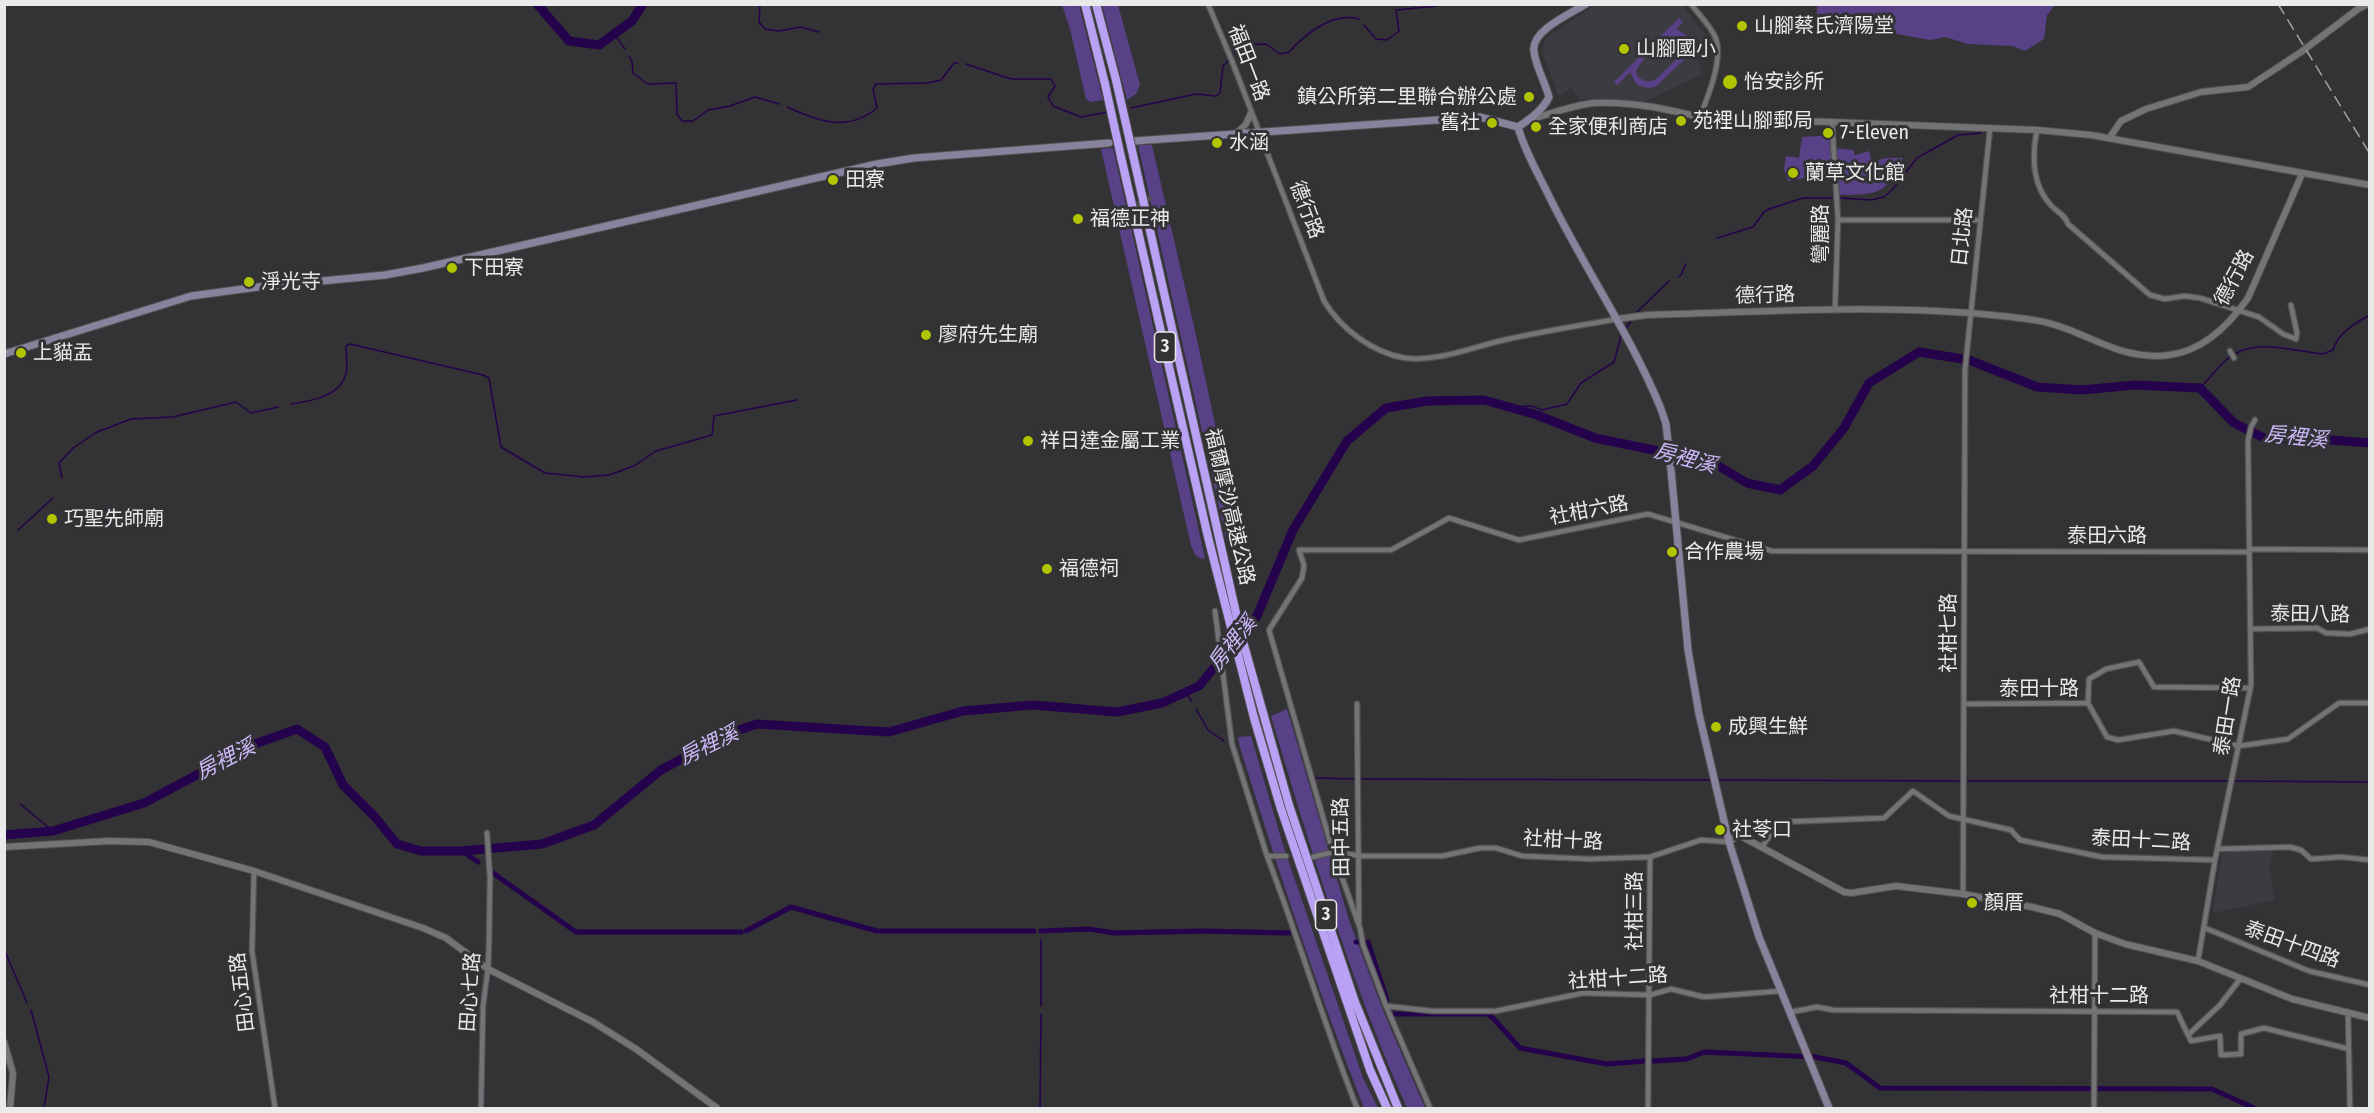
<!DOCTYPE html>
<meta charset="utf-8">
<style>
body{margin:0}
#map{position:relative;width:2374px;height:1113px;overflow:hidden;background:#333235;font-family:"Fira Sans Condensed",sans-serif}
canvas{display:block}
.frame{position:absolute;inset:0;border:6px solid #eaeaeb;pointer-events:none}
</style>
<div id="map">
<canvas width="2374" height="1113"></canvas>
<div class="frame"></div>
</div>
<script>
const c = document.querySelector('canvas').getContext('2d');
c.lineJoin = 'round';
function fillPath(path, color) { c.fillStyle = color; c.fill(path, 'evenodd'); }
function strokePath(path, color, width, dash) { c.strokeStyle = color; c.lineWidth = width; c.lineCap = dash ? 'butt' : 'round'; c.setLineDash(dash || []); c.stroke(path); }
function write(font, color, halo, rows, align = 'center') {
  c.font = font + ' "Fira Sans Condensed","Noto Sans TC",sans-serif'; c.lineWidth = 6; c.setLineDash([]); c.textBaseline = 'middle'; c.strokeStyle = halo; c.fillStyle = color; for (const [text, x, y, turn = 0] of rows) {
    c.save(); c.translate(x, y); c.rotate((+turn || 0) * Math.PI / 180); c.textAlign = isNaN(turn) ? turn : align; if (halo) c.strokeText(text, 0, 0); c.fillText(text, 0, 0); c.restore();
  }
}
fillPath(new Path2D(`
 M1595,5H1682L1712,43L1697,56L1702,74L1646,101L1580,99L1571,88L1559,97L1543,54L1544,42L1550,35Z
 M2274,848L2269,868L2275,900L2213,913L2222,853Z`), '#3d3b42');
fillPath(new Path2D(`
 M1062,5H1079L1103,100L1091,102L1086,99L1070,29Z
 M1102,5H1118L1140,85L1136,94L1127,100Z
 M1817,5V4L2055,5L2047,15L2044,39L2025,51L2012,46L1968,44L1945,37L1931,40L1885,32L1852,16L1817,14Z
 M1679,18L1683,22L1676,29C1688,34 1693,43 1689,55L1655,87L1649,88L1637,85L1630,72L1617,85L1614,82ZM1677,36L1683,40L1684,52L1655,80L1647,82L1639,78L1636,73C1638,61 1665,37 1677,36Z
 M1833,135V148L1853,150L1855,155L1869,151L1872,162L1886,158H1903C1886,199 1872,194 1833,195V173L1788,181L1784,169L1786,156L1799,158L1802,137Z
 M1138,145H1152L1196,335L1236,523L1235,534L1227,543Z
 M1113,148L1205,558L1202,559L1196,556L1191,546L1101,149Z
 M1287,709L1349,920L1384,1013L1425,1108H1407C1351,982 1310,848 1271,716Z
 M1251,736L1283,845L1363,1078L1378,1108H1364C1317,989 1277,867 1239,744L1238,737Z`), '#584187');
fillPath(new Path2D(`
 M108,507L115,509L119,521L103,523L94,514Z`), '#25024c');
strokePath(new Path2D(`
 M757,4L760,7L759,22L765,29L779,31L800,27L819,32
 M1364,25L1376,39L1387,40L1399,31L1396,10L1437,6
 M614,34L625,49
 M1234,54L1241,45L1266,44L1280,54L1289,52C1306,33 1333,12 1359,19
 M629,56L632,62L633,73L648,84L676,83L677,114L682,121H693L708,110L730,106L755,97L779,104
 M966,64L1011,79H1051L1055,86L1048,97L1053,106L1081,117L1108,112
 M787,107C818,121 847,133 877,108L873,89L876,84L927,83L941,80L954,63H958
 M1131,108L1196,94L1216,96L1220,93L1223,66L1228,61
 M1841,198L1871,200L1884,197L1892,190L1917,158L1958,135L1981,133
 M1717,238L1753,227L1764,212L1769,209L1803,198H1832
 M1678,277L1681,275L1686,264
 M1637,312L1669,281
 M1626,328L1631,321
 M2200,388C2209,379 2217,368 2226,360C2253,336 2290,351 2323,354L2333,350C2338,333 2355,323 2370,315
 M291,404C311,401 339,397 346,374C348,366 346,355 346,346L350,344L483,375L489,378L501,447L545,473L585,477L609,475L634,466L656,451L712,435L714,416L797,400
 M1507,407L1531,406L1542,410L1567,404L1581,383L1614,362L1621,336
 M62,478L59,463L73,448L97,432L131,419L173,417L236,402L251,413L278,407
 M18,530L53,498
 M4,546H5
 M1186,692L1192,702
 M1196,709L1208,730L1224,741
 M1315,778L1355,779
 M1360,779L1710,780
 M1719,780L1959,781
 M1968,781H2228
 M2236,781L2370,782
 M20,804L53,831
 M1041,931V932
 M1041,940V1006
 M4,949L27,1003
 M486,1003L490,976
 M31,1010L49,1077L44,1108
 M484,1108V1048
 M1040,1108L1041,1014`), '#25024c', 1.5);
strokePath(new Path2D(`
 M462,851L478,862
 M493,873L576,932H741
 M746,931L791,907L877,931H1034
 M1041,931L1089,929L1115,933L1203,931L1289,933
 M1356,942H1368L1387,1000
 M1392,1014H1487L1493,1018L1520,1048L1607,1064L1645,1061
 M1653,1061L1687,1059L1704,1052L1815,1057L1846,1063L1880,1088L2212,1089L2254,1108`), '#25024c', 5);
strokePath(new Path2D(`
 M537,4L569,41L599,45L632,21L643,4
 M4,835L53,831L144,803L255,744L297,729L325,747L343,785L375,817L397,844L421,851H462L542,844L594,825L661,770L730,733L757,724L889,732L963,711L1033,705L1117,712L1162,703L1199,686L1257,616L1293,530L1347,441L1386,408L1427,401L1484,400L1537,415L1595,438L1712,462L1747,483L1780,490L1813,466L1844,428L1869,383L1919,352L1969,360L2037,387L2082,390L2135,385L2200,388L2234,423L2264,438L2318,439L2370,443`), '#25024c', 9);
strokePath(new Path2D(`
 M1124,210L1153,197`), '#4e4e50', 4.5, [4.5, 2]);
const minor = new Path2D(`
 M1208,4L1232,61L1324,301C1341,329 1373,353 1405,358C1436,362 1470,348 1500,341C1538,332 1578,326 1617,319
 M1691,4C1698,14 1712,27 1716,39C1723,61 1708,96 1700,117
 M1832,122L1838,220L1835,310
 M2037,130C2032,155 2032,183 2049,203C2055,211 2066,215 2068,224L2150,295L2165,299L2184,296L2200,298L2259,317L2283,334L2296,339L2297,333L2291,305
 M1838,220H1979
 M2230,351L2234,358
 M2249,549L2370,550
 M1215,611L1232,744L1267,856
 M2250,629L2317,628L2326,633L2350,634L2370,629
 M2088,703L2089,679L2106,669L2139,662L2154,687L2250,688
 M1357,704L1359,923
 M1964,704L2088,703L2107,737L2118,740L2174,731L2239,746L2288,739L2339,703H2370
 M1762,847L1779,822L1884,818L1913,791L1949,816L2011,830L2020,840L2102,857L2215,860
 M2218,849L2290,847L2301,850L2311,859L2341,857L2370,860
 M1286,856H1267C1299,939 1324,1025 1357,1108
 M1313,857L1333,852L1363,856H1442L1480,848H1496L1522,856L1590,859L1650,857L1701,840L1729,842
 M254,871L252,951L275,1108
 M1963,894L1965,370L1990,129
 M2205,928L2309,971L2370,985
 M2198,961L2215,860L2251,685L2248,441L2251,427L2255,420
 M1386,1006L1432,1011H1496L1583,993L1650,995L1671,989L1704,997L1781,991
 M1791,1012L1817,1007L1833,1010L2177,1012L2191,1041L2220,1036L2221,1055L2241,1054V1034L2264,1028L2349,1049
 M2348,1012L2350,1108
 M2188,1035L2220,1005L2241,978
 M481,1108L483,1006L488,969L489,943L490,878L487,833
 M1430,1108L1386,1006L1363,945L1360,928L1333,852L1269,630L1302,578L1304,565L1299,550H1391L1449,518L1519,540L1648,514L1772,551L2249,552
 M1648,1108L1650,857
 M2094,1108L2095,933`);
const tertiary = new Path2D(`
 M1531,119C1551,114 1573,105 1594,103C1630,101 1666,109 1700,117L2037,130L2091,135L2370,185
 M1236,134L1246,124L1251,113
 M2110,137L2121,121L2146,109L2201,92L2248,87L2301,52L2358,9L2368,4
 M1617,319L1647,315C1764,312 1885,303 2002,316C2018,318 2036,319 2052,324C2094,336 2122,361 2169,355C2203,351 2229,325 2248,298L2302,174
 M1729,842L1739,835L1844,892L1851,893L1896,886L1963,894L2032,907L2060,914L2095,933L2125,944L2198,961L2292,999L2370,1018
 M4,847L109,841L149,842L254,871L423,928L446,938L488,969L593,1022L636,1049L717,1108
 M4,1042L13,1073L10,1108`);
const secondary = new Path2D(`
 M1518,127C1524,149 1536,170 1546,190C1582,265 1630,333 1661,409L1666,424L1671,470L1688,650L1699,714L1729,842L1759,937L1829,1108
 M1134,141L1480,117L1518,127C1530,119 1543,110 1549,97C1545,82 1536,67 1534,52C1530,31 1570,14 1586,4
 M4,354L191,296L258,287L385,275L423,268L877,164L914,158L1109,143`);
const motorway = new Path2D(`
 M1085,4L1105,84
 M1096,4L1116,80
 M1133,155L1240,631L1289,805L1355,1002L1398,1108
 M1121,157L1208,537L1254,718L1281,809L1370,1070L1387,1108`);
strokePath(minor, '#515052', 7);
strokePath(tertiary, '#515052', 8);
strokePath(secondary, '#515052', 9);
strokePath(motorway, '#515052', 10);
strokePath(minor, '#747476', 4.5);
strokePath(tertiary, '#747476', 6);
strokePath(secondary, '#89829c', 7);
strokePath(motorway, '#b9a1f4', 8);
strokePath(new Path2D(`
 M2278,4L2370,154`), '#a3a2a4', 1.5, [12, 6]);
const motorwayBridge = new Path2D(`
 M1116,80L1133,155
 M1105,84L1121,157`);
strokePath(motorwayBridge, '#515052', 10, []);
strokePath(motorwayBridge, '#b9a1f4', 8);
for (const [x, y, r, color] of [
 [1742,26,6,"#b0c500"],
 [1624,49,6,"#b0c500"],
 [1730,82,8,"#b0c500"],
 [1529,97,6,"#b0c500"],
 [1681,121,6,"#b0c500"],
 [1492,123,6,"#b0c500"],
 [1536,127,6,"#b0c500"],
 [1828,133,6,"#b0c500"],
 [1217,143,6,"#b0c500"],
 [1793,173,6,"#b0c500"],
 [833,180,6,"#b0c500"],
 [1078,219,6,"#b0c500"],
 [452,268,6,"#b0c500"],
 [249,282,6,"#b0c500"],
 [926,335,6,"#b0c500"],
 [21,353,6,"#b0c500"],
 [1028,441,6,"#b0c500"],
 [52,519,6,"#b0c500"],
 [1672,552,6,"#b0c500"],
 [1047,569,6,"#b0c500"],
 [1716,727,6,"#b0c500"],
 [1720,830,6,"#b0c500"],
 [1972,903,6,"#b0c500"]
]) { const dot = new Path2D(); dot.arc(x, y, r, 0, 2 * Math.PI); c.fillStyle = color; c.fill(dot); strokePath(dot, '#333235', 2); }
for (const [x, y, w] of [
 [1165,347,21],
 [1326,915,21]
]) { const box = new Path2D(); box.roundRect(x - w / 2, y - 15, w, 30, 4.5); c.fillStyle = '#333235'; c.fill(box); strokePath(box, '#eaeaeb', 1.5); }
write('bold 18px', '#eaeaeb', null, [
 ["3",1165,347],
 ["3",1326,915]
]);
write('20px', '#eaeaeb', '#333235', [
 ["山腳蔡氏濟陽堂",1754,26],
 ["山腳國小",1636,49],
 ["怡安診所",1744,82],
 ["鎮公所第二里聯合辦公處",1517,97,"right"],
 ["苑裡山腳郵局",1693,121],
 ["舊社",1480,123,"right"],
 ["全家便利商店",1548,127],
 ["7-Eleven",1840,133],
 ["水涵",1229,143],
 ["蘭草文化館",1805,173],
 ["田寮",845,180],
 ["福德正神",1090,219],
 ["下田寮",464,268],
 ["淨光寺",261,282],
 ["廖府先生廟",938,335],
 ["上貓盂",33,353],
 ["祥日達金屬工業",1040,441],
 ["巧聖先師廟",64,519],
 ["合作農場",1684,552],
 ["福德祠",1059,569],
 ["成興生鮮",1728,727],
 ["社苓口",1732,830],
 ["顏厝",1984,903]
], 'left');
write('20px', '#eaeaeb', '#333235', [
 ["福田一路",1248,63,69],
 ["德行路",1306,210,69],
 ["彎麗路",1821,234,-90],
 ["日北路",1963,237,-84],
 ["德行路",2235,278,-62],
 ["德行路",1765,296,-2],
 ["福爾摩沙高速公路",1229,507,77],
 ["社柑六路",1589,511,-11],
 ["泰田六路",2107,536],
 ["泰田八路",2310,615,1],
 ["社柑七路",1949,633,-90],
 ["泰田十路",2039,689],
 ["泰田一路",2228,716,-81],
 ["田中五路",1342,837,-91],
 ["社柑十路",1563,841,3],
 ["泰田十二路",2141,841,3],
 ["社柑三路",1635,911,-90],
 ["泰田十四路",2292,945,20],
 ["社柑十二路",1618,979,-4],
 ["田心五路",243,992,-97],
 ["田心七路",471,992,-86],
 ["社柑十二路",2099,996]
]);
write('italic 21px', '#cbbafa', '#333235', [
 ["房裡溪",2296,438,6],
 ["房裡溪",1685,459,15],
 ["房裡溪",1233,644,-51],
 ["房裡溪",709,746,-26],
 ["房裡溪",226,760,-27]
]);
</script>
